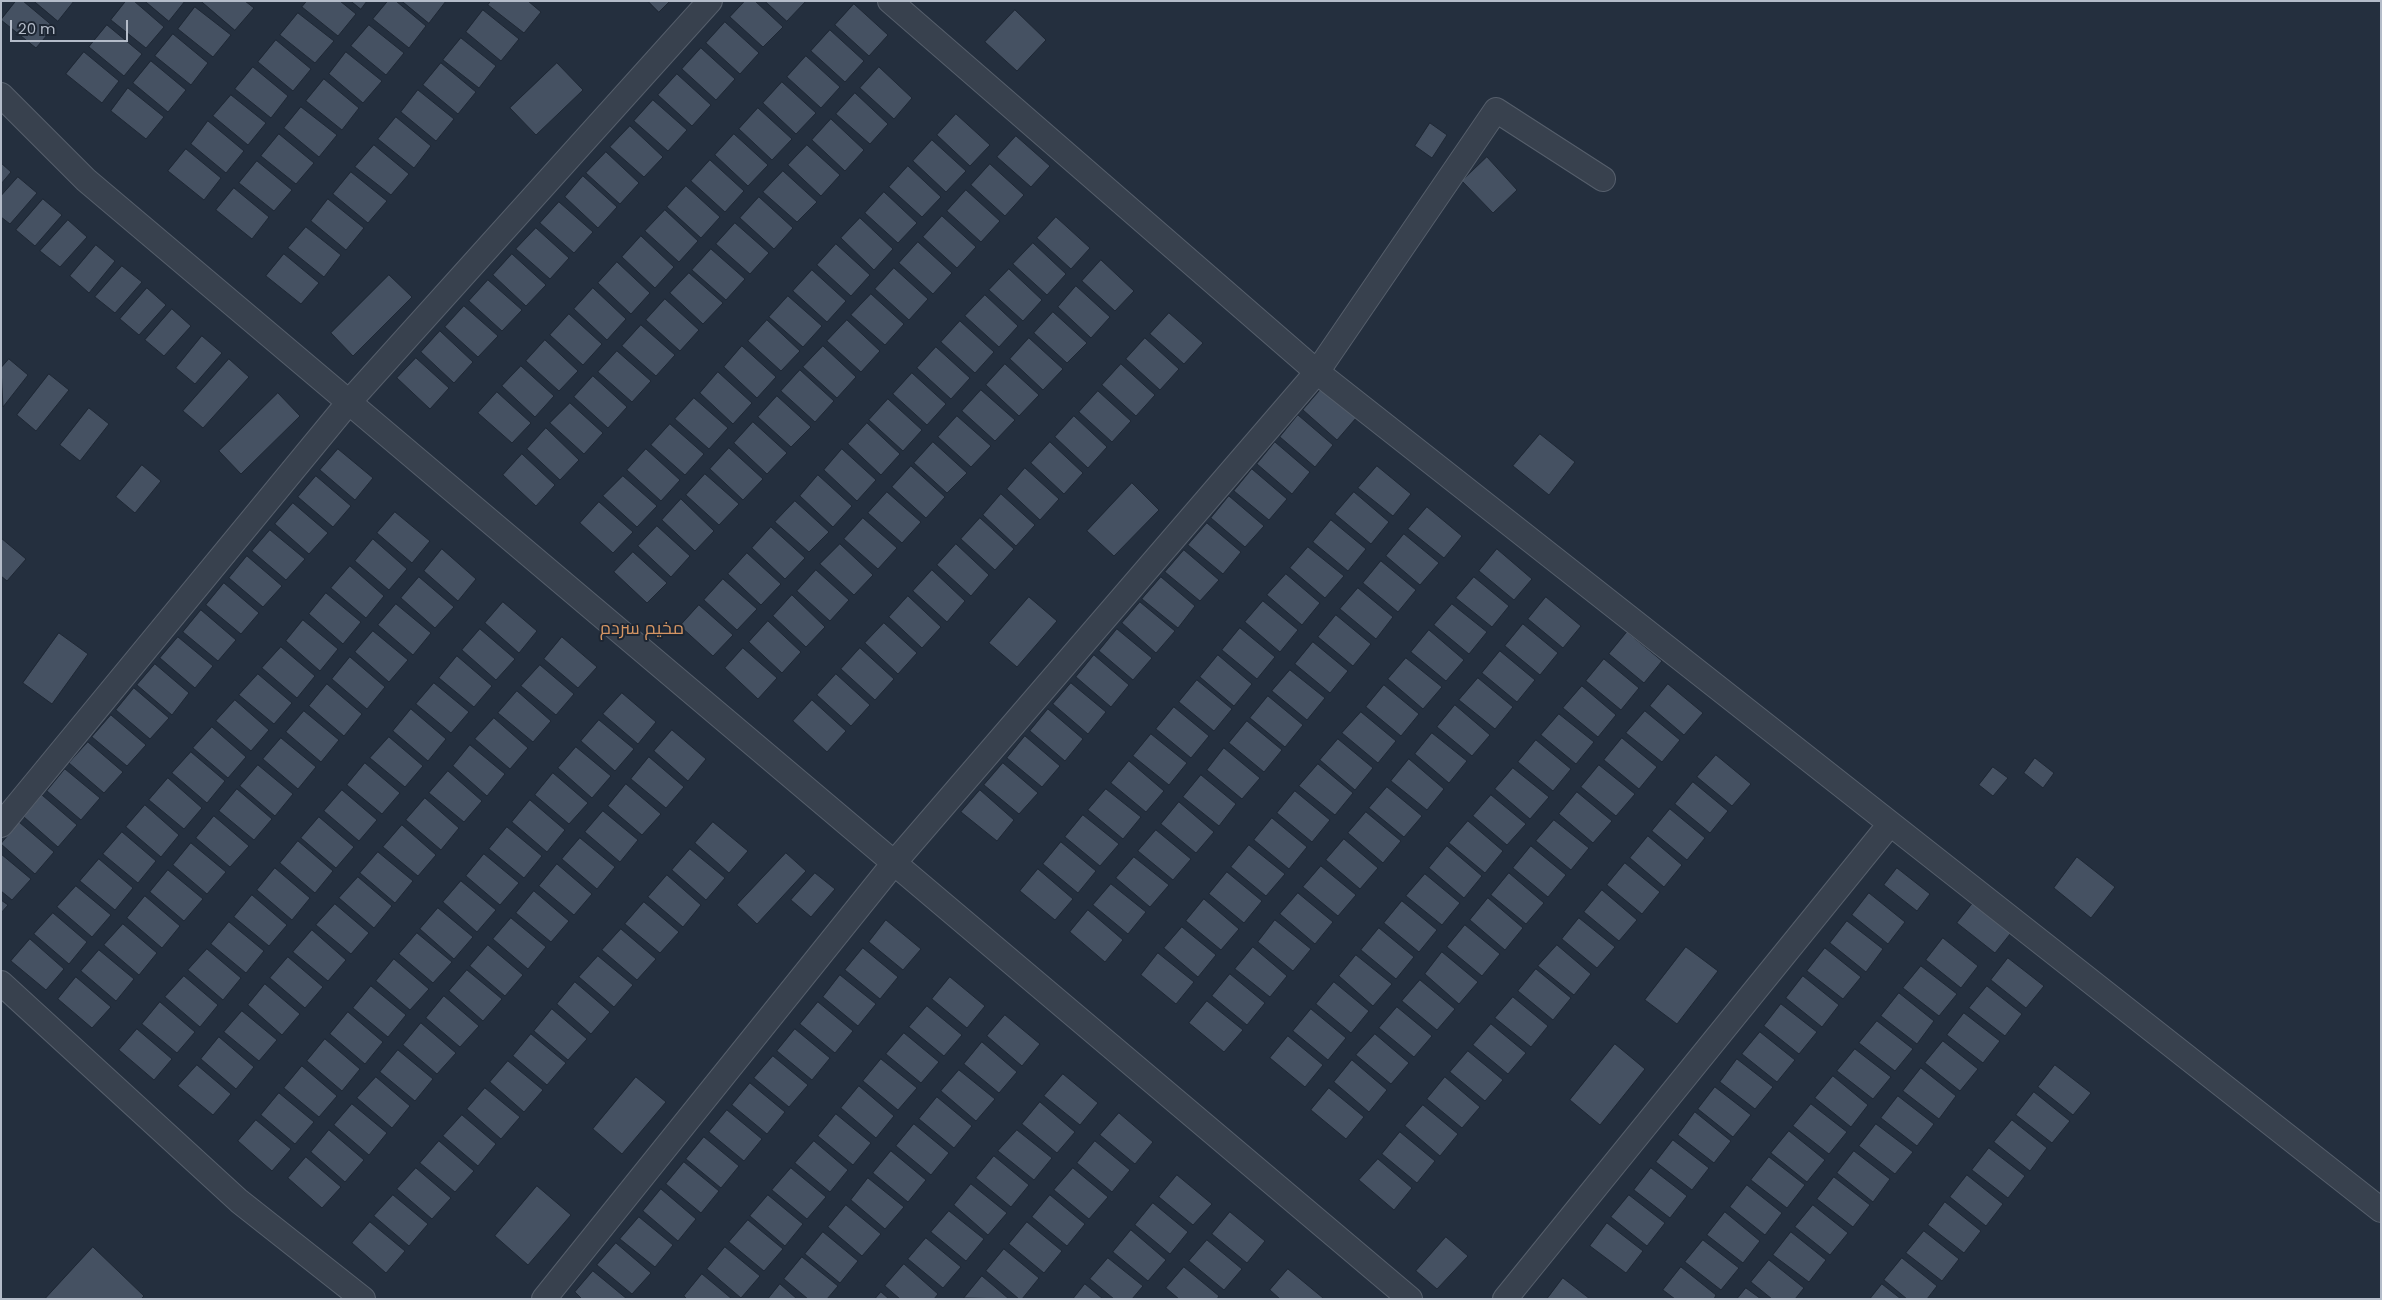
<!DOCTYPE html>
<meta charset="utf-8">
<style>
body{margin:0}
#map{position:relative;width:2382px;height:1300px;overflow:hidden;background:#242f3e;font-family:Poppins,sans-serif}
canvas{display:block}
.frame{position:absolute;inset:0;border:2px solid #b4bcc9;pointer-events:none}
.scale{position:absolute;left:10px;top:20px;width:118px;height:22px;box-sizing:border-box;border:2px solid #b4bcc9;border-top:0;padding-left:6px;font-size:15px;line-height:18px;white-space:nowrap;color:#b4bcc9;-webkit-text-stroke:4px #1d2633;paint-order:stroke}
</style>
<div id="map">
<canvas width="2382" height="1300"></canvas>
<div class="frame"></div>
<div class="scale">20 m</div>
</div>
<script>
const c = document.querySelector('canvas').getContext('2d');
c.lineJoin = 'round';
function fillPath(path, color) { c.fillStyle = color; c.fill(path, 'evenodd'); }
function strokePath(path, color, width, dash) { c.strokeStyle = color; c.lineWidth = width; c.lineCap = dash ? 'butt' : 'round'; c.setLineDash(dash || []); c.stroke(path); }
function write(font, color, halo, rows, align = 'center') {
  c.font = font + ' Poppins,Cairo,sans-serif'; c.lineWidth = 4; c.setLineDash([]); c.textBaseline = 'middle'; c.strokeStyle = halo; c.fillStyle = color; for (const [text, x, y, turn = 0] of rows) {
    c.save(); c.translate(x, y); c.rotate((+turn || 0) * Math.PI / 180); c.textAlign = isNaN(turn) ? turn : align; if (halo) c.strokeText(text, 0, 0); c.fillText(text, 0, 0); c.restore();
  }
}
const building = new Path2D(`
 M16,1H23L54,27L36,48L1,20Z
 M34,1H74L58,21Z
 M126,1H134L164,27L146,48L111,20Z
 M145,1H185L169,21Z
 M201,1H245L254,8L235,30Z
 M307,1H340L356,14L338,36L302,7Z
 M351,1H367L361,9Z
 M388,1H396L426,26L409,48L373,19Z
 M402,1H446L429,23Z
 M491,1H528L541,12L524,33L488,5Z
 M648,1H670L659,12Z
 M745,1H755L783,27L763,47L730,17Z
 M765,1H806L787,21Z
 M854,4L888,35L869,56L835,25Z
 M195,7L231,35L213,57L178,29Z
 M483,10L519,39L501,61L466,32Z
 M1015,10L1046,40L1017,71L985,42Z
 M298,13L334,41L315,63L280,35Z
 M725,22L759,53L740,74L706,43Z
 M107,25L142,54L124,76L89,47Z
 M369,25L404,53L386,75L351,46Z
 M830,30L864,61L845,82L811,51Z
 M173,34L208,63L191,85L155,56Z
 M461,38L496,66L479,88L443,60Z
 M276,40L311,69L293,91L258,62Z
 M701,48L735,79L716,100L682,69Z
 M84,52L119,81L102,103L66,74Z
 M346,52L382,81L363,103L329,74Z
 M806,56L840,87L821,108L787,77Z
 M151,61L186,90L168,112L133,83Z
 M441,63L476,92L458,114L423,85Z
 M557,63L583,90L536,135L510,108Z
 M253,67L288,96L271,118L235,89Z
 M879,67L912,98L894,119L860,88Z
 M677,74L711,105L692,126L658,95Z
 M324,79L359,108L342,130L306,101Z
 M782,82L816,113L796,134L763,103Z
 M128,88L164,117L146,139L111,111Z
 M418,90L454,119L436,141L401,112Z
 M855,93L888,124L870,144L836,114Z
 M231,95L266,123L248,145L213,116Z
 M653,100L687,130L668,151L634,121Z
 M301,107L337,135L319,157L284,128Z
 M758,108L792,139L772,160L739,129Z
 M956,114L990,145L970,166L937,135Z
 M396,117L431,146L414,168L378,139Z
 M831,119L864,150L845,171L812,140Z
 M208,121L244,151L226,173L191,144Z
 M1430,123L1447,135L1432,158L1415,146Z
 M630,126L663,157L644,177L610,147Z
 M279,134L314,163L296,184L261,156Z
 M734,134L768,165L748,186L715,155Z
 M1016,136L1050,166L1031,187L997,157Z
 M932,140L966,171L946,192L913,161Z
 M374,145L409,174L391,195L355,167Z
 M807,145L840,175L821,196L788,165Z
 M186,149L221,178L204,200L168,171Z
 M606,152L639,183L620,204L586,173Z
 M1487,157L1517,190L1493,213L1462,181Z
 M710,160L744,191L725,212L691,181Z
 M257,161L292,190L274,211L239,183Z
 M1,163L11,172L1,184Z
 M990,164L1024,195L1005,216L971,185Z
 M908,166L941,197L922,217L889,187Z
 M783,171L817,202L797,222L763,192Z
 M351,172L387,201L368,223L333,194Z
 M583,176L617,207L598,228L565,197Z
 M18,177L37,193L10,224L1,217V196Z
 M686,186L720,217L701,238L667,207Z
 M234,188L269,217L252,239L216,210Z
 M966,190L1000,221L981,242L947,211Z
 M884,192L917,223L898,243L865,213Z
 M759,197L793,228L774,249L740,218Z
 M43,199L62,215L35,246L16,230Z
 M328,199L364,228L346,250L311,221Z
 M559,202L593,232L574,253L540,223Z
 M665,210L698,241L679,262L645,231Z
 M942,216L976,247L957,268L923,237Z
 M1056,217L1090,248L1071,269L1037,238Z
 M860,218L893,249L874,270L841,238Z
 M68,220L87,237L60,267L40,251Z
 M735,223L769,253L750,274L716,244Z
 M306,227L341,255L324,277L288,248Z
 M536,228L569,258L550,279L516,249Z
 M641,236L674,267L655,288L622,257Z
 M918,242L952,273L933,294L899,263Z
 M1033,243L1066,274L1047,295L1013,264Z
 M836,244L870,275L851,296L817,265Z
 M96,245L115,261L89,293L70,276Z
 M711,249L745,279L726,300L692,270Z
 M284,254L319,283L301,304L266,276Z
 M512,254L546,285L526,306L493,275Z
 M1101,260L1134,291L1115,311L1082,281Z
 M617,262L650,293L631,314L598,283Z
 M122,266L142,282L115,313L95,297Z
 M894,268L928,299L909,320L875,289Z
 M1009,269L1042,300L1023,321L989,290Z
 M812,270L846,301L827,322L793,291Z
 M689,273L723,303L703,324L670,293Z
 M389,275L412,297L353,356L331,333Z
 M488,280L522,310L502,331L469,301Z
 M1076,286L1110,317L1091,338L1058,307Z
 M147,288L166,305L139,335L120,319Z
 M593,288L626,319L607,340L574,309Z
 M871,294L904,324L885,345L851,315Z
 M985,295L1018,326L999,347L965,316Z
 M788,296L822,326L803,347L769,317Z
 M665,299L699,330L680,351L646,320Z
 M464,306L498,336L478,357L445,327Z
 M172,309L191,326L164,356L145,340Z
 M1053,312L1087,343L1067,363L1034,333Z
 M1169,313L1203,343L1184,364L1150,334Z
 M569,314L602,344L583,365L550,335Z
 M767,320L800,351L781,371L748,341Z
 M847,320L880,351L861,372L827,341Z
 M960,321L994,352L975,373L941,342Z
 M641,325L675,355L656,376L622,346Z
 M440,331L473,362L454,383L421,352Z
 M202,336L222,353L195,384L176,368Z
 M1029,338L1063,369L1043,390L1010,359Z
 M1145,338L1179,369L1160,390L1126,359Z
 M545,340L578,371L559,391L526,361Z
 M742,346L776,377L757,398L724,367Z
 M823,346L856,377L837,398L803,367Z
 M936,347L970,378L951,399L917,368Z
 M617,351L651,381L632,402L598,372Z
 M416,358L449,388L430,409L397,378Z
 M9,359L28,375L3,407L1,368Z
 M229,359L249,377L203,428L183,411Z
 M1005,364L1039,395L1019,416L986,385Z
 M1121,364L1155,395L1136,416L1102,385Z
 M521,366L554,396L535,417L502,386Z
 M800,370L834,401L815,422L781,391Z
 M718,372L752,403L733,424L700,393Z
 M912,373L946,404L927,425L893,394Z
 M49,374L69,390L36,431L17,415Z
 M593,376L627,407L608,428L574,397Z
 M1321,389L1356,418L1337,440L1303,410Z
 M981,390L1015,420L995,441L962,411Z
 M1098,391L1131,421L1112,442L1079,412Z
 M497,392L531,423L512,443L478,413Z
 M278,393L300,416L241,474L219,451Z
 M777,396L811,427L791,447L758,417Z
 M694,398L728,428L709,449L675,419Z
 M888,399L922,430L903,451L869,420Z
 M570,403L603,433L584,454L550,423Z
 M89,408L109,424L80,461L60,445Z
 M1298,415L1333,445L1315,467L1280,437Z
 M957,416L991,446L971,467L938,437Z
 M1074,416L1107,447L1088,468L1055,437Z
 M753,422L787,453L767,474L734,443Z
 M867,423L900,454L881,475L848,444Z
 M670,424L704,454L685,475L651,445Z
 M546,428L579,460L560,480L527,449Z
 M1540,434L1575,462L1549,495L1513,466Z
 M933,442L967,473L947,493L914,463Z
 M1050,442L1083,473L1064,494L1031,463Z
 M1275,442L1310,472L1292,494L1257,464Z
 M729,448L763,479L743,500L710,469Z
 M338,449L373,478L355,500L320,470Z
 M646,449L680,480L661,501L627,470Z
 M842,449L876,480L857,501L824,470Z
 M522,454L555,485L536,506L503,475Z
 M142,465L161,481L135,513L116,497Z
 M911,466L945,497L926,518L892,487Z
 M1377,466L1411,494L1393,516L1358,488Z
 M1025,468L1059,499L1040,520L1007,489Z
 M1252,469L1287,499L1269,520L1234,491Z
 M705,474L739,504L719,525L686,495Z
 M818,475L852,506L833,527L800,496Z
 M316,476L351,506L333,527L298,497Z
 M623,476L657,506L637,527L603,496Z
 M1132,483L1159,510L1114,556L1087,531Z
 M887,492L921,522L902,543L868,513Z
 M1354,492L1389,522L1371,544L1335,514Z
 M1001,494L1035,525L1016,546L983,515Z
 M1229,496L1264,526L1245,547L1211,518Z
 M681,499L714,531L695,551L662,520Z
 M795,501L829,532L809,552L775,522Z
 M599,502L633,532L613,553L580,523Z
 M293,503L328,533L309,554L275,524Z
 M1427,507L1462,536L1444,558L1408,529Z
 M395,512L430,541L412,563L377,533Z
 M863,518L897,548L878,569L844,539Z
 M980,518L1014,549L995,570L961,539Z
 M1331,520L1366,549L1348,571L1313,542Z
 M1207,523L1241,552L1223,574L1188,545Z
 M657,526L690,556L671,577L638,546Z
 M771,527L805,558L785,579L752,548Z
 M270,530L305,559L286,580L252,551Z
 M1404,534L1439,563L1420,585L1386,556Z
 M1,538L26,559L7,581L1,576Z
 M373,539L407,569L389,590L355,561Z
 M840,544L873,575L854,595L820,564Z
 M956,544L989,575L971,596L937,565Z
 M1308,547L1344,576L1325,598L1290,568Z
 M442,549L476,579L458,601L424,571Z
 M1497,549L1532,579L1514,600L1479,571Z
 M1184,550L1219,580L1200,601L1165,572Z
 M633,552L667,583L647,603L614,572Z
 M747,553L781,584L761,605L728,574Z
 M247,556L282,586L263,607L229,578Z
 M1381,561L1416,590L1398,612L1363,583Z
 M350,566L384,596L366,618L331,588Z
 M816,570L849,600L830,621L797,591Z
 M932,570L965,601L947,622L913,591Z
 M1286,574L1320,603L1302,625L1267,595Z
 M419,577L454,607L435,628L401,598Z
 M1161,577L1195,606L1178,628L1142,599Z
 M1474,577L1509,606L1492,627L1456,598Z
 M723,579L757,609L737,630L704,600Z
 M224,583L259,613L241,634L206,605Z
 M1358,588L1393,617L1376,639L1340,609Z
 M326,593L361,622L343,644L309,614Z
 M792,595L825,627L806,647L773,616Z
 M908,596L941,627L922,648L889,617Z
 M1029,597L1057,621L1017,667L989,643Z
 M1546,597L1581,626L1563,648L1528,619Z
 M1263,601L1298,630L1280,652L1245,622Z
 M503,602L537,631L519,653L485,623Z
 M1140,602L1175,631L1156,653L1122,623Z
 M396,604L431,633L413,655L378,625Z
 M1452,604L1487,632L1469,654L1434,625Z
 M699,605L733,635L713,656L680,626Z
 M201,610L236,640L218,661L183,632Z
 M1336,615L1371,644L1353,666L1318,637Z
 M303,620L338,649L320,671L286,641Z
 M768,621L801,652L782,673L749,642Z
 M884,623L917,653L898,674L865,643Z
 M1523,624L1558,653L1540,675L1505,646Z
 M1240,628L1275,657L1257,679L1222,650Z
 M480,629L515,659L496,680L462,650Z
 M1117,629L1152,658L1133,680L1099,651Z
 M1429,630L1464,660L1446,681L1411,652Z
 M373,631L408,660L389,682L355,652Z
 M1627,632L1662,661L1644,683L1609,654Z
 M59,633L88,654L52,704L23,683Z
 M178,637L213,666L195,688L160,658Z
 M562,637L597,667L578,688L544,659Z
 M1313,642L1348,671L1330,693L1295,664Z
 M281,647L315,676L297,698L262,668Z
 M743,648L777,678L758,699L725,668Z
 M860,648L894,679L875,700L841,669Z
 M1500,651L1535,680L1517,702L1482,673Z
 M1094,655L1129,685L1111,707L1076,677Z
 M1218,655L1252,684L1234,706L1200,677Z
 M457,656L492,686L474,707L439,678Z
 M350,657L385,687L367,709L332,679Z
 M1406,658L1442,687L1423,709L1388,679Z
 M1604,659L1639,688L1621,710L1586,681Z
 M155,664L189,693L172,715L137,685Z
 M540,665L574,694L556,715L521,686Z
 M1290,670L1325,698L1307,720L1272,691Z
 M258,674L292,703L274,724L239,695Z
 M836,674L870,705L851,726L817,695Z
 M1478,678L1513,707L1495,729L1459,700Z
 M1197,680L1232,709L1214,731L1179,702Z
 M434,683L469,712L451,733L416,704Z
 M1071,683L1106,712L1088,734L1053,704Z
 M327,684L362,714L344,736L309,706Z
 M1668,684L1703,713L1684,735L1650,706Z
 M1384,685L1419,714L1401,736L1366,707Z
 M1582,686L1616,715L1598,737L1563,708Z
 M134,688L169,718L150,739L116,710Z
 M517,691L551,721L533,742L498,713Z
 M622,693L656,722L638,744L603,714Z
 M1268,696L1303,725L1285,747L1250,718Z
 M235,700L269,730L251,751L216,721Z
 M812,700L846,731L827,752L793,721Z
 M1455,705L1490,735L1472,756L1437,727Z
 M1174,707L1209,736L1191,758L1156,729Z
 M411,709L446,739L428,761L393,731Z
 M1048,709L1083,739L1065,761L1030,731Z
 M304,711L339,740L321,762L286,732Z
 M1645,711L1680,740L1662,762L1626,733Z
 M1361,712L1396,741L1378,763L1342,733Z
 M1559,714L1594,742L1576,764L1541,735Z
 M111,715L146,745L127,766L92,737Z
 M494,718L528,748L510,769L475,739Z
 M599,720L634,749L615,771L581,741Z
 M1247,721L1282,750L1264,772L1229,743Z
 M212,727L246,757L228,778L193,748Z
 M672,730L706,759L688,781L654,751Z
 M1432,733L1467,761L1449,783L1415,754Z
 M1151,734L1187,763L1169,785L1133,756Z
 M1025,736L1060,766L1042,787L1007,758Z
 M389,737L423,766L405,787L370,758Z
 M281,738L316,767L298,789L263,759Z
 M1622,738L1657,767L1639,789L1604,760Z
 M1338,739L1373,768L1355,790L1320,760Z
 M1536,740L1571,769L1553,791L1518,762Z
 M88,742L123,772L104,793L69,763Z
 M470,745L505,774L487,796L453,766Z
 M576,747L611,776L592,798L558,768Z
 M1224,748L1260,778L1242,799L1207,770Z
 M191,752L225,781L207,803L172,773Z
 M1716,755L1751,784L1732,806L1697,777Z
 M649,757L684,787L666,808L631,779Z
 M2035,758L2054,773L2043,788L2024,773Z
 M1409,759L1444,789L1427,810L1391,781Z
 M1129,761L1164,791L1146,812L1111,783Z
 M365,763L400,793L382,814L347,785Z
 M1003,763L1038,793L1019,814L984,785Z
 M1318,764L1353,793L1335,815L1299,786Z
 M258,765L293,794L275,816L240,786Z
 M1599,765L1635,794L1616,816L1581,787Z
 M1993,767L2008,778L1993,796L1979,785Z
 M1513,768L1549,797L1530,819L1495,789Z
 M65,769L100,798L81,820L47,791Z
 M448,771L482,801L464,822L429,793Z
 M553,773L588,803L569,824L535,795Z
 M1201,775L1236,804L1219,826L1183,797Z
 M168,778L202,808L184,829L149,800Z
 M1693,782L1728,811L1710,833L1675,804Z
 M626,784L661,814L642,835L608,806Z
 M1387,787L1422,816L1404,837L1369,808Z
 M237,789L272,819L254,840L219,811Z
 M1106,789L1141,817L1123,839L1088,810Z
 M342,790L377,820L359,841L324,811Z
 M980,790L1014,820L997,841L961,812Z
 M1295,791L1330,820L1312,842L1277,813Z
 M1577,792L1612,821L1593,843L1559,814Z
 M42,795L77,825L58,847L24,817Z
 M1491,795L1526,824L1507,845L1473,816Z
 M425,798L459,828L441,850L406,820Z
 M530,800L565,830L547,852L512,822Z
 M1179,802L1214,832L1196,853L1161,824Z
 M145,805L179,835L161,857L126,827Z
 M1670,809L1705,838L1687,860L1652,831Z
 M603,811L638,840L620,862L585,832Z
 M1366,812L1401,841L1383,863L1348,833Z
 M1083,815L1119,844L1100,866L1065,837Z
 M214,816L249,846L230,867L196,838Z
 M319,817L354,847L336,868L301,838Z
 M1272,818L1307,847L1289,869L1254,840Z
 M1554,820L1589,848L1571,870L1536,841Z
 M1468,821L1503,851L1485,873L1449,843Z
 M19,822L54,852L35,874L1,844Z
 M713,822L748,851L729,873L695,843Z
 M402,825L436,855L418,876L383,847Z
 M507,827L542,856L524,878L489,849Z
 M1156,830L1191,859L1173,880L1138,851Z
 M122,832L156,861L138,883L103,854Z
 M1648,836L1682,865L1664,887L1630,858Z
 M580,838L615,867L597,889L562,859Z
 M1344,839L1378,868L1360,889L1326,860Z
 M298,841L333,871L315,893L280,863Z
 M1061,842L1096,871L1078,893L1043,864Z
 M191,843L226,872L207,894L173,865Z
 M1249,845L1285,874L1266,896L1231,867Z
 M1447,846L1482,876L1464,898L1429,868Z
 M1531,846L1566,875L1548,897L1513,868Z
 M690,849L725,878L706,900L672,870Z
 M378,852L413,881L395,903L360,873Z
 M786,853L806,871L757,924L737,905Z
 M1,854L31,879L12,900L1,891Z
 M484,854L519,883L500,905L466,876Z
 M1134,857L1169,885L1150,907L1116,878Z
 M2077,857L2115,887L2091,918L2054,888Z
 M99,859L133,888L115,910L80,881Z
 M1625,863L1660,892L1642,914L1607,885Z
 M557,864L592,894L574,915L539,886Z
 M1321,866L1356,895L1338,916L1303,887Z
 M275,868L310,898L292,920L257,890Z
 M1897,868L1930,894L1917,911L1884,885Z
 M1038,869L1073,899L1055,920L1020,891Z
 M168,870L203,899L184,921L150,892Z
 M1227,872L1262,901L1244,923L1209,894Z
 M815,873L835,889L811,917L791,900Z
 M1509,873L1544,903L1526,924L1491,895Z
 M1425,874L1460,903L1442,925L1406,896Z
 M667,875L701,905L683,927L648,897Z
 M358,877L392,906L374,928L339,898Z
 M461,881L496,910L477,932L443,902Z
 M1111,884L1146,912L1128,934L1093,905Z
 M76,886L111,915L92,937L57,907Z
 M1602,890L1637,920L1619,941L1584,912Z
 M534,891L569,921L551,942L516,913Z
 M1298,893L1333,922L1315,944L1280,914Z
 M1869,893L1905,922L1888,944L1852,915Z
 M252,895L287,925L269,946L234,917Z
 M145,896L180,926L162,948L127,918Z
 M1488,898L1523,928L1505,950L1470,920Z
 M1204,899L1239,929L1221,950L1186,921Z
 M1976,899L2014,929L1995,953L1957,923Z
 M1,900L8,905L1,913Z
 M1402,901L1437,930L1419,952L1384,923Z
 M644,902L679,932L660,953L625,924Z
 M335,904L369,933L351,954L316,925Z
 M438,908L473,937L454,959L420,929Z
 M1088,910L1123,940L1105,962L1070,932Z
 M53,913L87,942L69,964L34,934Z
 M511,918L546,947L528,969L493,939Z
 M1579,918L1615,947L1597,968L1562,939Z
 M886,920L921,949L903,970L869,942Z
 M1275,920L1311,949L1293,971L1258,942Z
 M1847,921L1883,949L1866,972L1830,943Z
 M229,922L264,951L246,973L211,944Z
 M123,924L157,953L139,975L104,945Z
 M1465,925L1500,954L1482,976L1447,947Z
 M1182,927L1216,955L1198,977L1164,948Z
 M1379,928L1414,957L1396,979L1361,950Z
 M621,929L656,959L637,980L602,950Z
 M312,930L346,960L328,981L293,952Z
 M417,933L452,962L433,983L399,954Z
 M1943,938L1978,966L1961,988L1926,960Z
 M30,939L64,969L46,990L11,961Z
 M488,945L523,975L505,996L470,966Z
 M1557,945L1591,974L1574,995L1538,966Z
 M1253,947L1287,976L1270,997L1235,969Z
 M1686,947L1718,971L1677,1024L1645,1000Z
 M863,948L898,977L880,999L845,970Z
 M1825,948L1861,977L1843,999L1807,971Z
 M207,949L241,978L223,1000L188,970Z
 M99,950L134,979L116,1001L81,971Z
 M1442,952L1478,982L1459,1004L1425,974Z
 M1158,953L1194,982L1176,1004L1141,975Z
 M1356,955L1392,984L1373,1006L1339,976Z
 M598,956L633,985L614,1007L579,977Z
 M288,957L323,987L305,1008L270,978Z
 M2008,958L2044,986L2026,1008L1991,980Z
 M394,959L429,989L410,1010L376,981Z
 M1921,966L1957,994L1939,1016L1903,988Z
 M1536,969L1571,998L1553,1020L1518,991Z
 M467,970L502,999L483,1021L449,991Z
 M1230,974L1265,1003L1247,1025L1212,996Z
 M840,975L876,1004L858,1026L823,997Z
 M184,976L218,1005L200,1027L165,997Z
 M1803,976L1839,1005L1822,1027L1786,998Z
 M76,977L111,1007L92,1028L58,999Z
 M950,977L985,1006L967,1028L932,999Z
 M1420,980L1455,1009L1437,1030L1402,1001Z
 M575,982L610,1012L591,1034L557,1004Z
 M1334,982L1369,1011L1351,1033L1316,1004Z
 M265,984L300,1014L282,1035L248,1005Z
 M371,986L406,1015L388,1037L353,1008Z
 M1987,986L2022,1014L2005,1036L1969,1008Z
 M1899,993L1934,1021L1917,1044L1881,1016Z
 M444,996L479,1026L460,1047L426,1018Z
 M1513,997L1548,1026L1531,1047L1495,1018Z
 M1207,1001L1243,1030L1224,1052L1189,1023Z
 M160,1002L195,1032L177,1053L142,1024Z
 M818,1002L853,1031L835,1053L800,1024Z
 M1781,1004L1817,1032L1799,1054L1764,1026Z
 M927,1006L962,1035L944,1056L909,1027Z
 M1397,1007L1432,1036L1414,1057L1379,1028Z
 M552,1009L587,1039L568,1060L534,1031Z
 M1311,1009L1346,1038L1328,1060L1293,1031Z
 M242,1011L277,1040L259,1061L224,1032Z
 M348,1012L383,1042L365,1064L330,1034Z
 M1964,1013L2000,1041L1983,1063L1947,1035Z
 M1005,1015L1040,1044L1022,1066L987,1036Z
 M1877,1021L1913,1049L1895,1071L1859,1043Z
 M421,1023L456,1053L437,1074L403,1045Z
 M1491,1024L1526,1053L1508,1074L1473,1045Z
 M137,1029L172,1059L154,1080L119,1050Z
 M795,1029L830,1058L812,1080L777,1051Z
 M1760,1032L1795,1060L1777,1082L1742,1054Z
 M904,1033L939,1062L921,1083L886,1054Z
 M531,1034L566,1063L547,1085L513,1056Z
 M1375,1034L1409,1063L1391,1084L1356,1055Z
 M1288,1036L1323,1065L1305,1087L1270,1058Z
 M219,1037L254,1067L236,1089L201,1059Z
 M325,1039L360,1069L342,1091L307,1061Z
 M1943,1041L1978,1069L1960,1091L1925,1063Z
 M982,1042L1017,1072L999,1093L964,1064Z
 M1615,1044L1645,1069L1600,1125L1570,1100Z
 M1855,1049L1891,1077L1873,1099L1837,1071Z
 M398,1050L433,1079L415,1101L380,1072Z
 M1468,1051L1503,1080L1485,1101L1450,1072Z
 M773,1056L808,1085L789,1107L754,1078Z
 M881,1059L917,1088L898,1110L863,1081Z
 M1737,1059L1773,1087L1755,1109L1720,1082Z
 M1352,1060L1387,1090L1369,1112L1334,1082Z
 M508,1061L543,1090L524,1112L490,1082Z
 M197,1065L231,1094L213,1115L178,1086Z
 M2055,1065L2091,1093L2073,1115L2038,1087Z
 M302,1066L337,1096L319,1117L284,1088Z
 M1921,1068L1956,1096L1939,1119L1903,1091Z
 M959,1070L995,1099L976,1121L941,1091Z
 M1063,1074L1098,1103L1080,1125L1044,1096Z
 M1833,1076L1868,1105L1851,1127L1815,1098Z
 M376,1077L410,1106L392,1128L357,1098Z
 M636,1077L666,1102L622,1154L593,1129Z
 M1445,1077L1480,1107L1462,1128L1427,1099Z
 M750,1083L785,1112L767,1134L732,1105Z
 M859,1086L894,1116L876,1138L841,1108Z
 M1715,1087L1751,1115L1733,1137L1698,1109Z
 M485,1088L520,1117L501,1139L467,1109Z
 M1329,1088L1364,1117L1346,1139L1311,1110Z
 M2034,1092L2070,1121L2052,1143L2016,1115Z
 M279,1093L314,1122L295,1144L261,1115Z
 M1898,1096L1934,1124L1917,1146L1881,1118Z
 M937,1097L972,1126L954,1148L919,1119Z
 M1040,1102L1075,1132L1057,1153L1022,1124Z
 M352,1104L387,1133L369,1155L334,1125Z
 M1811,1104L1847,1132L1829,1154L1793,1126Z
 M1423,1105L1458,1134L1440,1156L1405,1126Z
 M727,1110L762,1139L744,1161L709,1132Z
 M1695,1112L1731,1141L1714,1163L1678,1135Z
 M1119,1113L1153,1142L1135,1164L1100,1135Z
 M836,1114L871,1143L853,1165L818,1136Z
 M462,1115L496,1144L478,1166L443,1136Z
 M256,1120L291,1149L272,1171L238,1141Z
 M2012,1120L2047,1148L2030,1171L1994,1142Z
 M914,1124L949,1153L931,1175L896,1146Z
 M1876,1124L1913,1152L1895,1174L1859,1146Z
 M329,1130L364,1160L345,1182L311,1152Z
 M1017,1130L1052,1158L1034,1180L998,1151Z
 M1789,1131L1825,1160L1807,1182L1771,1153Z
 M1400,1132L1435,1161L1417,1183L1382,1154Z
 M704,1137L739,1166L721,1188L686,1159Z
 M1673,1140L1709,1168L1692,1190L1656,1162Z
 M439,1141L474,1171L455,1192L420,1163Z
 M814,1141L848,1170L830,1192L795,1163Z
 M1095,1141L1130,1170L1112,1192L1077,1163Z
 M1989,1148L2025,1176L2008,1198L1972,1170Z
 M891,1151L926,1180L908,1202L873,1173Z
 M1854,1151L1890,1179L1873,1202L1837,1173Z
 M994,1156L1029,1185L1011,1207L976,1178Z
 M306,1157L341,1187L322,1208L288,1178Z
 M1769,1157L1805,1185L1787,1208L1751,1180Z
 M1378,1159L1412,1188L1394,1210L1359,1180Z
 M684,1162L719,1191L701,1213L666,1184Z
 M416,1168L451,1198L432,1219L397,1189Z
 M791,1168L826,1197L807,1219L772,1190Z
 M1073,1168L1108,1197L1089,1219L1054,1190Z
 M1651,1168L1687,1196L1670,1218L1634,1190Z
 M1177,1175L1212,1204L1193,1225L1159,1197Z
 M1967,1175L2003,1204L1986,1226L1950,1197Z
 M1834,1177L1870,1205L1853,1227L1817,1199Z
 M868,1178L904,1207L885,1229L851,1200Z
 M971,1184L1007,1213L988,1235L954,1205Z
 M1747,1185L1782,1213L1765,1235L1730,1207Z
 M537,1186L571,1215L528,1265L495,1236Z
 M661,1189L696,1219L678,1241L643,1211Z
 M393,1195L428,1224L409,1246L374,1216Z
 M768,1195L803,1224L785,1246L750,1216Z
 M1050,1195L1085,1224L1067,1246L1032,1217Z
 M1629,1195L1665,1223L1647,1246L1611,1217Z
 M1945,1202L1981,1231L1964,1253L1928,1225Z
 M1153,1203L1188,1232L1170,1254L1135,1225Z
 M846,1205L881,1234L862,1256L828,1227Z
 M1813,1205L1848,1233L1830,1255L1795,1227Z
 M949,1211L984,1239L966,1261L931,1232Z
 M1230,1212L1265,1241L1247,1263L1212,1234Z
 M1725,1212L1760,1241L1743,1263L1707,1235Z
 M639,1217L673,1245L655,1267L620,1239Z
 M748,1220L783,1249L764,1271L729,1242Z
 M370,1222L405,1251L386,1273L352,1243Z
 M1027,1222L1062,1251L1044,1273L1009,1244Z
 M1607,1223L1643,1251L1626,1273L1590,1246Z
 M1131,1230L1166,1260L1148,1281L1113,1252Z
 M1924,1231L1959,1259L1942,1281L1906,1253Z
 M823,1232L858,1261L840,1283L805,1254Z
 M1791,1232L1826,1260L1809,1282L1773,1255Z
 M1446,1237L1468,1256L1437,1289L1416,1271Z
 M926,1238L961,1267L943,1288L908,1259Z
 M1207,1240L1242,1269L1224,1290L1189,1261Z
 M1703,1240L1739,1268L1721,1290L1685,1262Z
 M616,1243L651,1273L632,1294L597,1265Z
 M93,1247L144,1296L141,1299H45Z
 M725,1247L760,1276L741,1298L707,1269Z
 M1004,1249L1039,1278L1022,1299H1019L986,1271Z
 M802,1257L838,1286L827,1299H808L784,1279Z
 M1108,1258L1143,1286L1132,1299H1114L1090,1279Z
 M1902,1258L1937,1286L1927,1299H1907L1884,1280Z
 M1769,1260L1804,1288L1795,1299H1772L1751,1282Z
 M904,1264L938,1294L934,1299H900L885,1286Z
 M1184,1267L1219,1296L1217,1299H1179L1166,1288Z
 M1681,1267L1716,1295L1714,1299H1675L1663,1290Z
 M1288,1269L1323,1298L1322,1299H1280L1270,1290Z
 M593,1271L627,1299H582L575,1292Z
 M702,1274L732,1299H687L684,1296Z
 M982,1276L1009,1299L964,1298Z
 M1563,1278L1590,1299H1547Z
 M780,1284L797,1299H768Z
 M1085,1284L1103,1299H1073Z
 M1882,1284L1901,1299H1870Z
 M1746,1288L1761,1299H1737Z
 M881,1292L889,1299H875Z`);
fillPath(building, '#455162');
strokePath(building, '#1f2835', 1);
const service = new Path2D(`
 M890,1L1317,372L2381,1210
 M1,95L86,180L1410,1299
 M1,825L349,402L710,1
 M1,983L239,1201L363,1299
 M544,1299L894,863L1317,372L1496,110L1603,179
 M1505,1299L1890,824`);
strokePath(service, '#565f6c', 26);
strokePath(service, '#38414e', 24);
write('18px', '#d59563', '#1d2633', [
 ["مخيم سردم",642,629]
]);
</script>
